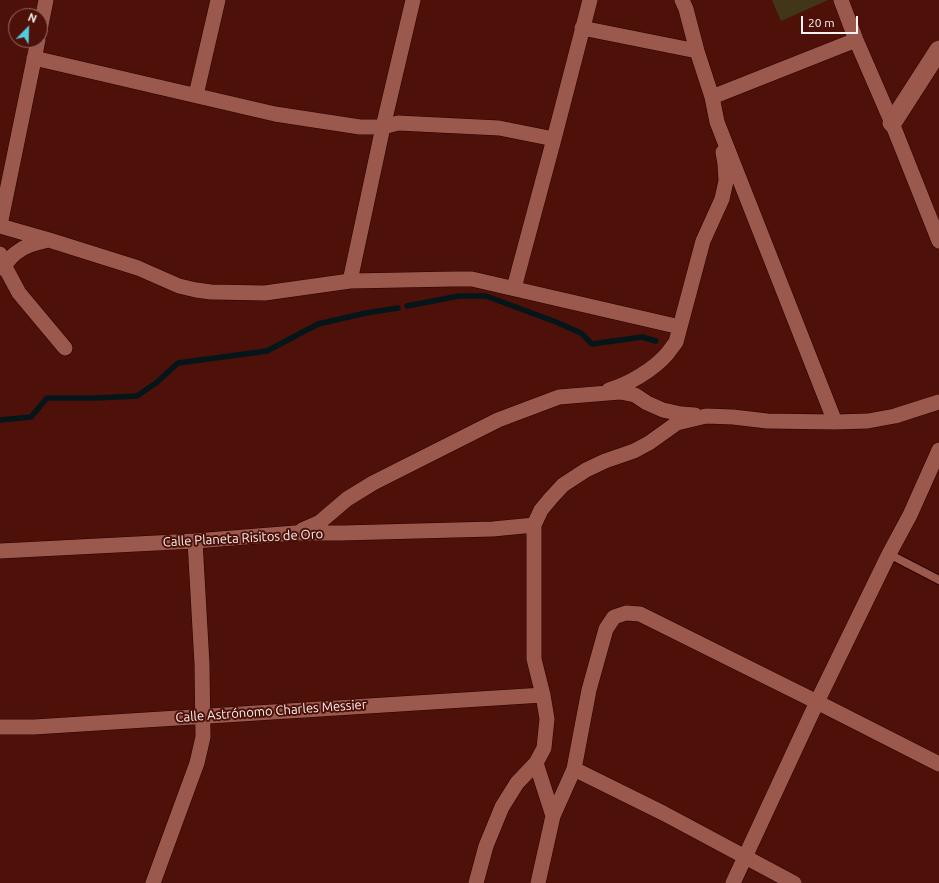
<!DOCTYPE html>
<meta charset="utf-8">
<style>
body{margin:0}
#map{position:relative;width:939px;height:883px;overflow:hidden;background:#4d1109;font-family:Ubuntu,sans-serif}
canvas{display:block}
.north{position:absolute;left:8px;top:8px;width:40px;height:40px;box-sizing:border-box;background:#4d1109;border:1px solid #926b65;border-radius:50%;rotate:23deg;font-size:11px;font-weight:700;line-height:16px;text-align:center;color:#faf2f0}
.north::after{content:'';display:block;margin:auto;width:14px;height:18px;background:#54cade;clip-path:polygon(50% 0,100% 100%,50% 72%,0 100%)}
.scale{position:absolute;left:801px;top:16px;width:57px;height:18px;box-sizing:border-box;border:2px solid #faf2f0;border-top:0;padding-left:5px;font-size:12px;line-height:14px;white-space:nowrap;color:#faf2f0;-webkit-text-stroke:3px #4d1109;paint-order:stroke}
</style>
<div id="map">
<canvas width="939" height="883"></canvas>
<div class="north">N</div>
<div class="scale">20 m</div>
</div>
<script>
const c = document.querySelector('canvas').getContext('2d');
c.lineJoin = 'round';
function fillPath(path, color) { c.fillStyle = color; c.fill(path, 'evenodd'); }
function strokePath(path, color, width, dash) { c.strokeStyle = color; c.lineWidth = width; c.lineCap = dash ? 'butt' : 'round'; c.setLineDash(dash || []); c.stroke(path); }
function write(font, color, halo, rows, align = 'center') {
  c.font = font + ' Ubuntu,sans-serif'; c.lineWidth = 4; c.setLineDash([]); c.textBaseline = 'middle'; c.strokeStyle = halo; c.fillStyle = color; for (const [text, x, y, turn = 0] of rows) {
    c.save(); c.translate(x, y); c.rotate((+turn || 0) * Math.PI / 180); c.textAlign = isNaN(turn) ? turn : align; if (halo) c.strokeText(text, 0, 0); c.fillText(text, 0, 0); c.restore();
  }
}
fillPath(new Path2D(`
 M772,0H828L781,21Z`), '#413618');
strokePath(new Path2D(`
 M407,306L459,296H486L556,322L581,333L592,344L642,337L656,341
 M0,420L31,417L47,398H96L137,396L156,383L178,363L267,351L318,324L366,313L398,308`), '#041619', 5.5);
const service = new Path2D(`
 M889,554L939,580`);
const minor = new Path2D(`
 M682,0L686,9L697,51L712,97L717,122L835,422
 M841,0L856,40L892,123L939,241
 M582,28L697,51
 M40,30L46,0
 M34,58L275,114L360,127H383L398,123L499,128L554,139
 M196,95L218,0
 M712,97L856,40
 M0,225L38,40
 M0,226L49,240L138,268L179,286L196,290L211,292L265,293L350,281L454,279H472L680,327
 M0,254L4,265L19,293L65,348
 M0,268C7,264 10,257 16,253C26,245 36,243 48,240
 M350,281L383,127L413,0
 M514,288L554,139L590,0
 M609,390C629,384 653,370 667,354C670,350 673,346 676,342L703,241L722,199L726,181L725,164L723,152
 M302,530L320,522L347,499L373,483L498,420L559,397L620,392L635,395L647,403L663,410L681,414L695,415
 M0,551L195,541L295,533H342L493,529L534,525
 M0,727H34L543,695
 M536,763L553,816
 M574,769L663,813L794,883
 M153,883L197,763L203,737L202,664L195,541
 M476,883L486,846L502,807L517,783L536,763L544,748L547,719L543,695L534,659V525L541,510L551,498L563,485L586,470L605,461L634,451L649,443L677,423L706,416L733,417L767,421L835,422L868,421L895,416L939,402
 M538,883L553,816L574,769L589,690L606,629L614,617L626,613L640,614L817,702L939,764
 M733,883L817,702L889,554L910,515L939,450`);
const tertiary = new Path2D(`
 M892,123L939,50`);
strokePath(service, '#2a0100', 10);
strokePath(minor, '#2a0100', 16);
strokePath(tertiary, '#2a0100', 20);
strokePath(service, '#9b584d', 8);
strokePath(minor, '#9b584d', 15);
strokePath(tertiary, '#9b584d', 19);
write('13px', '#faf2f0', '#4d1109', [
 ["Calle Planeta Risitos de Oro",243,538,-3],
 ["Calle Astrónomo Charles Messier",271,711,-4]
]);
</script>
